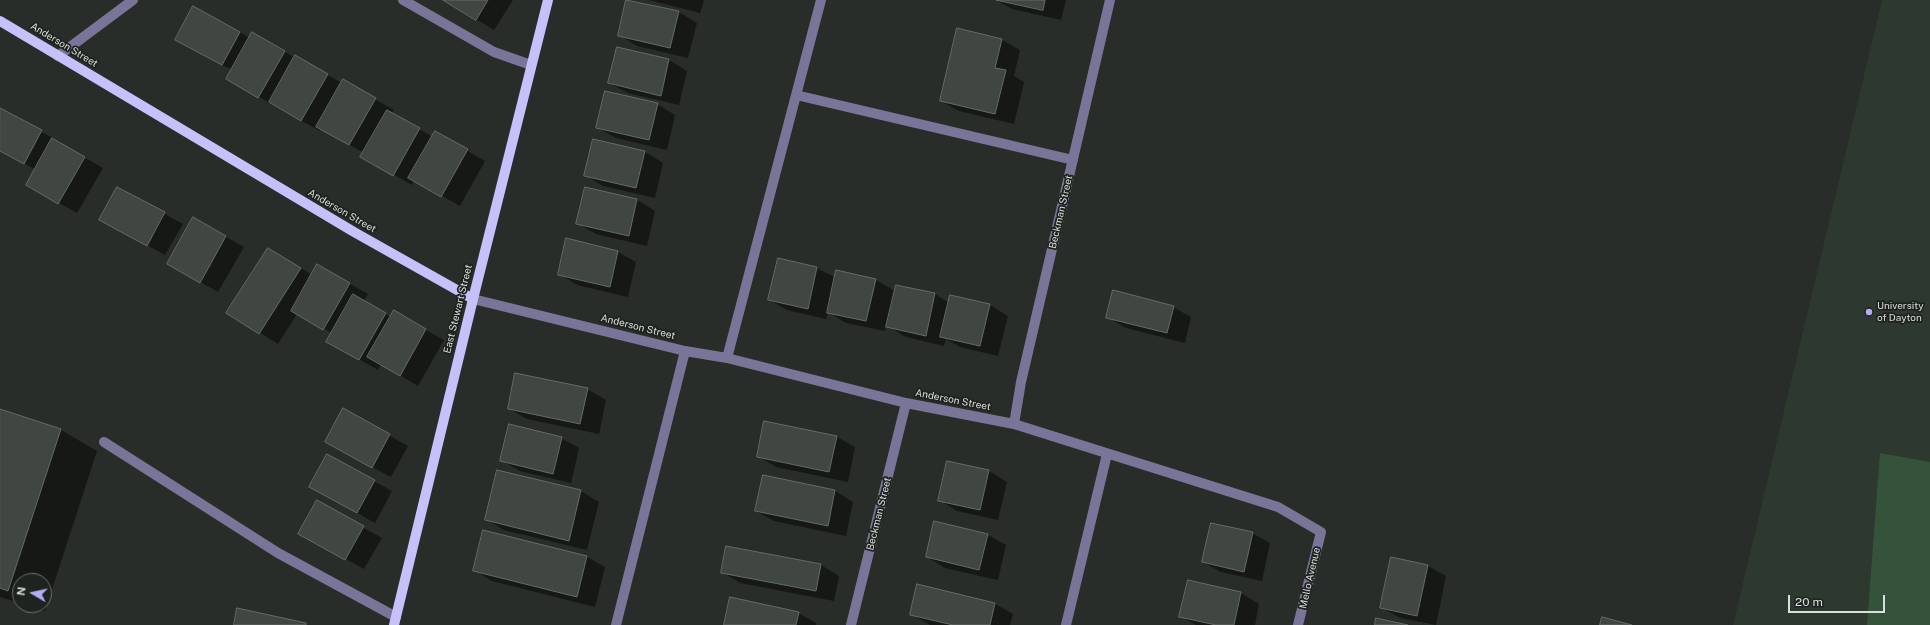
<!DOCTYPE html>
<style>
body{margin:0}
#map{position:relative;width:1930px;height:625px;overflow:hidden;background:#282d29;font-family:"Public Sans",sans-serif}
canvas{display:block}
.north{position:absolute;left:12px;top:573px;width:40px;height:40px;box-sizing:border-box;background:#1e231f;border:1px solid #6a6e6b;border-radius:50%;rotate:279deg;font-size:11px;font-weight:700;line-height:16px;text-align:center;color:#dbdedc}
.north::after{content:'';display:block;margin:auto;width:14px;height:18px;background:#b5acf8;clip-path:polygon(50% 0,100% 100%,50% 72%,0 100%)}
.scale{position:absolute;left:1788px;top:595px;width:97px;height:18px;box-sizing:border-box;border:2px solid #dbdedc;border-top:0;padding-left:5px;font-size:12px;line-height:14px;white-space:nowrap;color:#dbdedc;-webkit-text-stroke:3px #1e231f;paint-order:stroke}
</style>
<div id="map">
<canvas width="1930" height="625"></canvas>
<div class="north">N</div>
<div class="scale">20 m</div>
</div>
<script>
const c = document.querySelector('canvas').getContext('2d');
c.lineJoin = 'round';
function fillPath(path, color) { c.fillStyle = color; c.fill(path, 'evenodd'); }
function strokePath(path, color, width, dash) { c.strokeStyle = color; c.lineWidth = width; c.lineCap = dash ? 'butt' : 'round'; c.setLineDash(dash || []); c.stroke(path); }
function write(font, color, halo, rows, align = 'center') {
  c.font = font + ' "Public Sans",sans-serif'; c.lineWidth = 3.5; c.setLineDash([]); c.textBaseline = 'middle'; c.strokeStyle = halo; c.fillStyle = color; for (const [text, x, y, turn = 0] of rows) {
    c.save(); c.translate(x, y); c.rotate((+turn || 0) * Math.PI / 180); c.textAlign = isNaN(turn) ? turn : align; if (halo) c.strokeText(text, 0, 0); c.fillText(text, 0, 0); c.restore();
  }
}
fillPath(new Path2D(`
 M1882,0H1930V625H1733Z`), '#2d382f');
fillPath(new Path2D(`
 M1880,453L1930,462V625H1867Z`), '#35533b');
fillPath(new Path2D(`
 M445,0H513L494,30Z
 M627,0L679,12L697,23L688,58L637,46L619,35Z
 M649,0H704L700,13Z
 M996,0H1066L1061,20L1012,9Z
 M240,32L250,38L252,34L342,83L343,81L394,110L391,113L433,137L435,132L485,161L460,206L414,180L412,185L362,156L364,153L321,128L320,131L277,107L227,79L232,70L194,50Z
 M1002,40L1020,50L1014,76L1024,82L1014,124L959,111L941,101Z
 M618,48L669,60L687,71L679,105L628,93L609,83Z
 M657,104L675,115L667,150L616,138L597,127Z
 M0,109L60,142L59,143L103,168L77,213L27,185L36,170L0,150Z
 M645,152L663,163L655,198L603,186L585,175Z
 M118,188L183,224L165,255L119,230Z
 M586,188L637,200L655,211L647,246L596,234L577,223Z
 M194,219L244,247L218,292L169,264Z
 M567,240L618,252L636,262L628,297L577,285L559,274Z
 M286,259L312,275L317,265L368,294L363,302L391,317L394,312L444,340L418,386L381,364L378,370L327,341L332,333L297,314L278,344L228,313Z
 M778,259L817,268L836,278L876,280L895,291L897,286L935,294L949,303L990,305L1008,316L998,356L960,347L946,339L944,346L906,337L886,325L885,331L846,323L828,312L826,319L787,310L769,300Z
 M1173,307L1191,317L1185,343L1126,328L1107,317Z
 M587,389L606,400L599,434L527,419L509,409Z
 M0,410L61,430L97,451L45,611L26,605H44V581H20V603L0,597Z
 M344,410L408,446L391,477L344,452Z
 M765,422L837,437L855,447L848,482L776,467L758,456Z
 M561,438L579,448L571,483L520,471L502,461Z
 M948,462L989,471L1007,482L998,520L957,511L939,500Z
 M498,471L581,491L599,502L587,550L504,530L486,519Z
 M764,476L835,491L853,502L846,536L774,521L756,511Z
 M374,481L392,491L375,523L329,497Z
 M317,502L382,538L364,569L318,544Z
 M1252,533L1270,543L1262,581L1221,572L1203,562Z
 M988,535L1006,545L998,580L945,568L927,557Z
 M726,547L821,565L839,576L834,601L740,583L722,572Z
 M587,557L605,567L595,607L492,581L474,570Z
 M1428,566L1446,576L1436,625L1400,618L1381,607Z
 M1188,581L1241,593L1259,604L1255,625H1196L1180,616Z
 M995,604L1013,614L1010,625H930L911,614Z
 M798,613L816,623V625H725Z`), '#0007');
const building = new Path2D(`
 M443,0H488L476,20Z
 M626,0L679,11L670,48L618,36Z
 M996,0H1045L1043,10Z
 M193,6L240,32L222,65L175,40Z
 M957,28L1002,39L995,68L1006,70L995,114L940,101Z
 M252,32L285,51L258,98L226,79Z
 M617,47L669,59L661,96L608,83Z
 M295,55L328,74L301,121L269,102Z
 M343,79L376,98L349,145L316,127Z
 M605,91L658,103L649,140L596,128Z
 M0,108L42,130L24,164L0,151Z
 M387,110L420,128L393,176L360,157Z
 M435,131L468,149L441,197L408,178Z
 M52,138L85,157L58,204L26,185Z
 M593,139L645,151L636,188L584,176Z
 M117,187L165,212L147,246L99,220Z
 M585,187L637,199L629,236L576,224Z
 M193,217L226,236L200,283L167,264Z
 M566,238L618,251L610,287L558,275Z
 M268,248L301,268L259,334L226,313Z
 M778,258L817,267L808,309L768,300Z
 M317,264L350,283L323,330L291,311Z
 M836,270L876,279L866,321L827,313Z
 M896,285L935,293L926,336L886,327Z
 M1113,290L1174,306L1167,333L1106,318Z
 M353,294L386,313L359,360L326,342Z
 M950,295L990,304L980,346L940,337Z
 M394,310L426,329L400,376L367,357Z
 M515,373L588,388L580,424L508,409Z
 M343,408L390,434L372,468L325,442Z
 M0,409L61,429L8,591L0,588Z
 M764,421L837,436L829,472L757,457Z
 M509,424L562,437L553,474L500,461Z
 M327,454L375,480L357,513L309,487Z
 M947,461L989,470L980,510L938,501Z
 M497,470L581,490L569,541L485,520Z
 M763,475L835,490L828,526L755,511Z
 M317,500L364,526L345,560L298,534Z
 M934,521L988,534L979,570L926,557Z
 M1211,523L1253,532L1244,572L1202,562Z
 M483,530L587,556L577,597L473,571Z
 M726,546L821,564L816,591L721,573Z
 M1391,557L1428,565L1417,616L1380,608Z
 M1188,580L1241,592L1234,625H1216L1179,617Z
 M917,584L995,603L990,625H953L910,615Z
 M730,597L799,612L796,625H724Z
 M237,608L306,623V625H234Z
 M1602,617L1632,625H1600Z
 M1376,618L1408,625H1375Z`);
fillPath(building, '#404641');
strokePath(building, '#656b66', 1);
strokePath(new Path2D(`
 M403,0L494,52L531,65
 M58,56L133,0
 M796,95L1073,160
 M473,299L685,351L727,358L906,403L1014,424L1278,507L1321,532L1298,625
 M727,358L821,0
 M1014,424L1021,382L1110,0
 M104,442L278,553L396,617
 M616,625L685,351
 M851,625L906,403
 M1066,625L1107,454`), '#787598', 10);
strokePath(new Path2D(`
 M0,21L354,232L473,299
 M394,625L473,299L548,0`), '#c6c0fb', 10);
for (const [x, y, r, color] of [
 [1869,312,4,"#b5acf8"]
]) { const dot = new Path2D(); dot.arc(x, y, r, 0, 2 * Math.PI); c.fillStyle = color; c.fill(dot); strokePath(dot, '#1e231f', 1.5); }
write('10px', '#dbdedc', '#1e231f', [
 ["Anderson Street",64,45,31],
 ["Anderson Street",342,211,30],
 ["Beckman Street",1061,212,-77],
 ["East Stewart Street",458,309,-76],
 ["Anderson Street",638,327,14],
 ["Anderson Street",953,400,11],
 ["Beckman Street",879,514,-76],
 ["Mello Avenue",1310,578,-77]
]);
write('10px', '#dbdedc', '#1e231f', [
 ["University",1877,306],
 ["of Dayton",1877,318]
], 'left');
</script>
